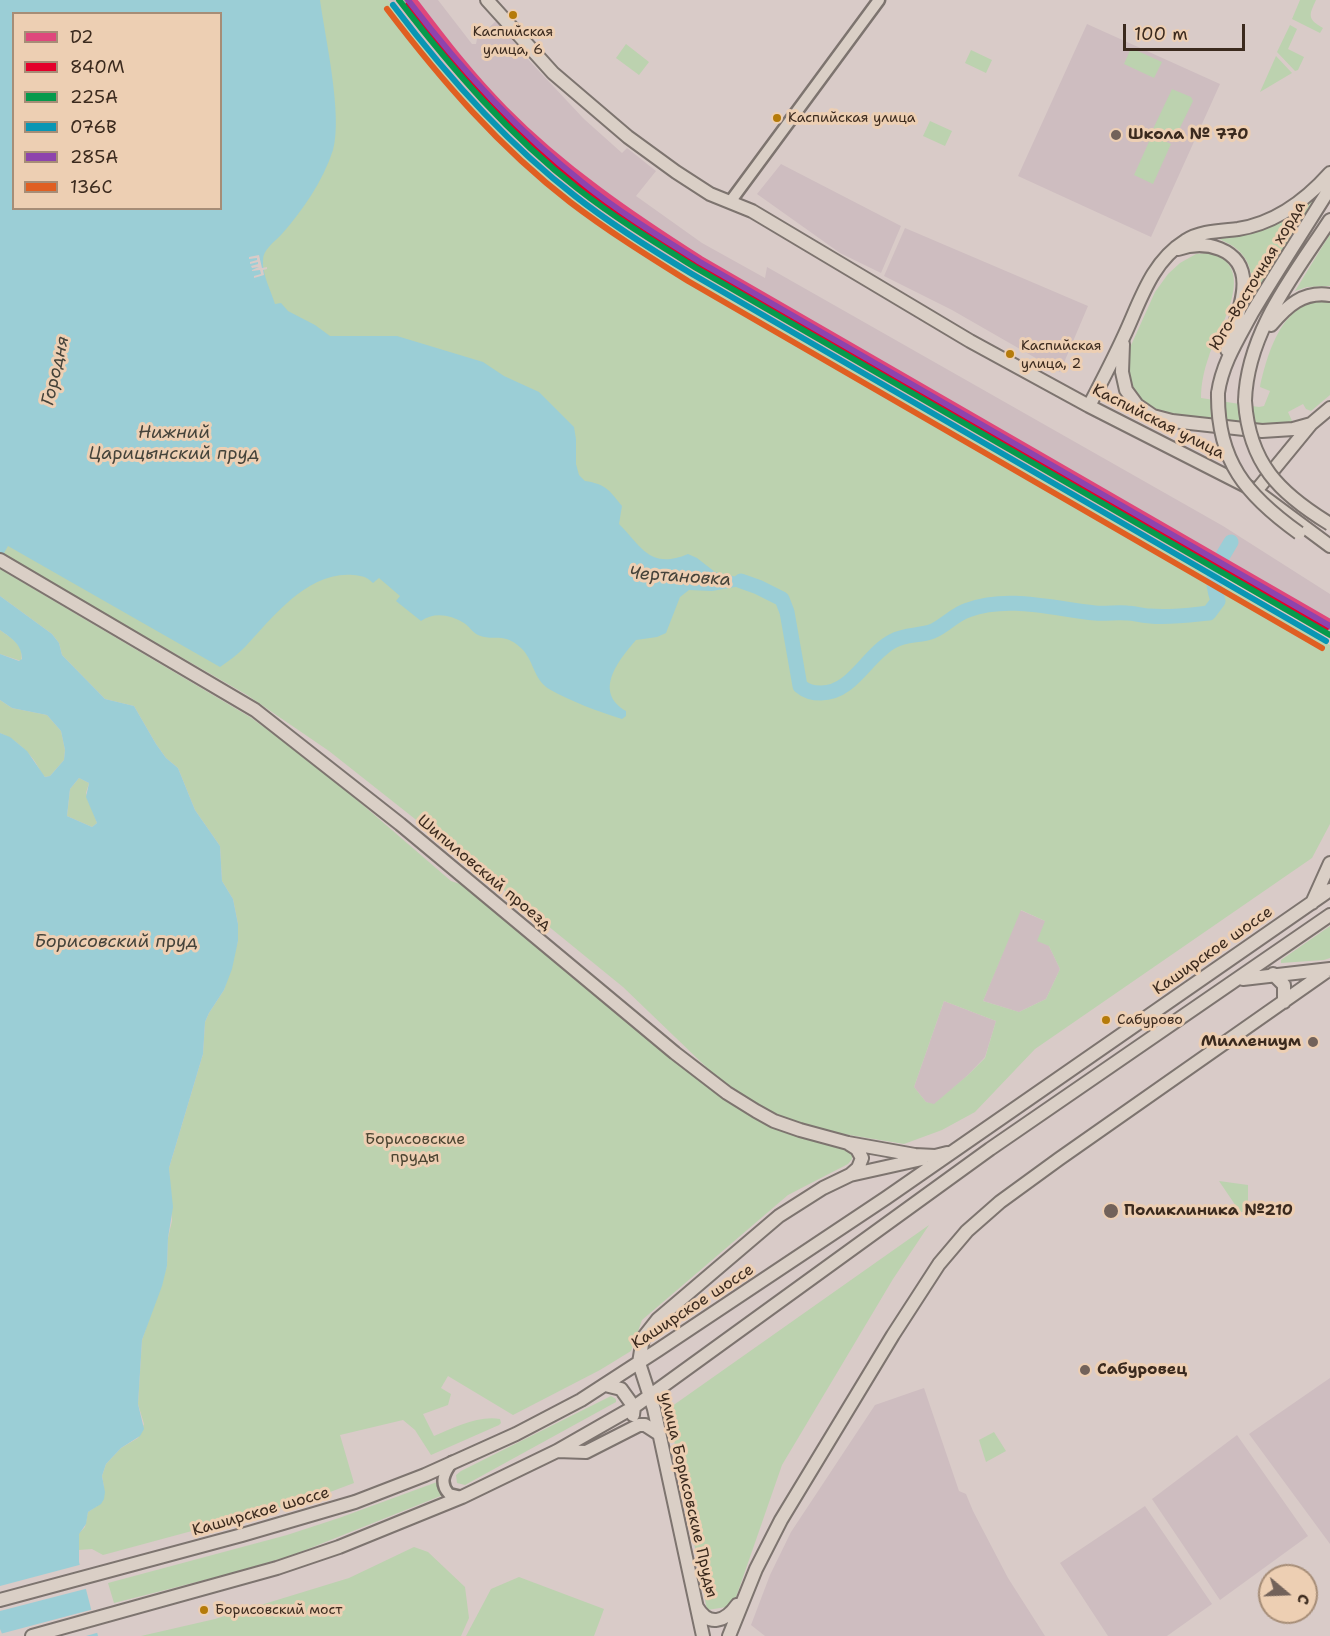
<!DOCTYPE html>
<meta charset="utf-8">
<style>
body{margin:0}
#map{position:relative;width:1330px;height:1636px;overflow:hidden;background:#d9cbc8;font-family:"Shantell Sans",sans-serif}
canvas{display:block}
.legend{position:absolute;left:12px;top:12px;width:210px;height:198px;box-sizing:border-box;background:#edcfb3;border:2px solid #a68d77;margin:0;padding:8px 10px;list-style:none;font-size:18px;color:#3b2a1e}
.legend li{display:flex;align-items:center;gap:12px;height:30px}
.legend b{width:30px;border:2px solid #a68d77}
.north{position:absolute;left:1258px;top:1564px;width:60px;height:60px;box-sizing:border-box;background:#edcfb3;border:2px solid #a68d77;border-radius:50%;rotate:109deg;font-size:16px;font-weight:700;line-height:24px;text-align:center;color:#3b2a1e}
.north::after{content:'';display:block;margin:auto;width:21px;height:27px;background:#72625a;clip-path:polygon(50% 0,100% 100%,50% 72%,0 100%)}
.scale{position:absolute;left:1123px;top:24px;width:122px;height:27px;box-sizing:border-box;border:3px solid #3b2a1e;border-top:0;padding-left:8px;font-size:18px;line-height:21px;white-space:nowrap;color:#3b2a1e;-webkit-text-stroke:4px #edcfb3;paint-order:stroke}
</style>
<div id="map">
<canvas width="1330" height="1636"></canvas>
<ul class="legend">
<li><b style="height:8px;background:#df477c"></b>D2</li>
<li><b style="height:8px;background:#e4002b"></b>840М</li>
<li><b style="height:8px;background:#069a4c"></b>225А</li>
<li><b style="height:8px;background:#0996b4"></b>076В</li>
<li><b style="height:8px;background:#8e44ad"></b>285А</li>
<li><b style="height:8px;background:#e05f22"></b>136С</li>
</ul>
<div class="north">С</div>
<div class="scale">100 m</div>
</div>
<script>
const c = document.querySelector('canvas').getContext('2d');
c.lineJoin = 'round';
function fillPath(path, color) { c.fillStyle = color; c.fill(path, 'evenodd'); }
function strokePath(path, color, width, dash) { c.strokeStyle = color; c.lineWidth = width; c.lineCap = dash ? 'butt' : 'round'; c.setLineDash(dash || []); c.stroke(path); }
function write(font, color, halo, rows, align = 'center') {
  c.font = font + ' "Shantell Sans",sans-serif'; c.lineWidth = 6; c.setLineDash([]); c.textBaseline = 'middle'; c.strokeStyle = halo; c.fillStyle = color; for (const [text, x, y, turn = 0] of rows) {
    c.save(); c.translate(x, y); c.rotate((+turn || 0) * Math.PI / 180); c.textAlign = isNaN(turn) ? turn : align; if (halo) c.strokeText(text, 0, 0); c.fillText(text, 0, 0); c.restore();
  }
}
fillPath(new Path2D(`
 M388,0H438L472,44H476L477,39L497,20L523,54L584,119L622,153L627,148L656,171L636,196L702,243L765,278L767,267L1223,526L1330,594V639L1216,572L1208,570L689,273L595,211L503,134Z
 M1087,24L1220,84L1151,237L1018,176Z
 M781,164L901,226L881,273L840,253L757,194Z
 M905,228L1088,306L1060,372L952,310L884,276Z
 M1020,910L1045,921L1049,946L1060,969L1046,999L1019,1012L983,1001Z
 M944,1001L996,1021L985,1057L968,1075L934,1105L926,1102L914,1087Z
 M1330,1378V1544L1249,1434Z
 M924,1388L959,1491L966,1494L973,1511L1008,1578L1045,1636H765L751,1625L770,1575L791,1532L875,1405Z
 M1237,1435L1308,1536L1220,1600L1152,1499Z
 M1145,1506L1212,1604L1167,1636H1108L1060,1563Z`), '#cebdc0');
fillPath(new Path2D(`
 M0,0H388L503,134L595,211L641,241L742,299L844,361L945,419L943,422L1330,645V824L1312,858L1035,1049L975,1112L942,1130L904,1144L813,1129L777,1115L727,1087L623,987L472,864L329,751L247,695L0,553ZM14,14H220V208H14ZM1021,910L1045,921L1037,941L1049,946L1060,969L1046,999L1019,1012L983,1001ZM944,1001L996,1021L985,1058L968,1075L934,1104L926,1102L914,1087Z
 M1300,0H1316C1309,15 1307,19 1323,28L1320,33L1292,19Z
 M1290,25L1297,29L1288,49L1304,57L1298,70L1295,71L1277,52Z
 M626,44L649,62L639,75L616,58Z
 M1131,48L1162,62L1154,78L1124,64Z
 M971,50L992,60L986,73L965,63Z
 M1276,56L1292,73L1260,92Z
 M1172,89L1191,97L1193,101L1173,142L1154,134L1153,129Z
 M930,121L952,131L945,146L923,136Z
 M1152,135L1171,144L1153,184L1134,175Z
 M1310,202H1312L1251,300C1253,279 1253,260 1233,246C1228,243 1220,240 1217,237L1273,224L1286,218Z
 M1330,234V286L1307,287L1295,291Z
 M1207,253C1261,263 1219,328 1209,356C1204,370 1201,384 1201,398L1259,407L1264,406L1270,391L1260,387C1268,351 1284,296 1330,302V395L1311,411L1306,409L1303,404L1288,412L1293,423L1282,427L1162,415L1138,402L1126,378L1128,352L1155,292L1168,274L1180,263L1196,254Z
 M0,569L250,717L320,768L451,881L463,885L476,892L512,927L688,1066V1071L721,1096L775,1128L847,1149L852,1153V1159L848,1164L788,1195L642,1320L631,1351L600,1370L513,1415L448,1376L441,1388L451,1394L448,1405L423,1414L434,1436C453,1428 479,1415 500,1419L501,1423L499,1425L431,1455L415,1430L403,1420L340,1435L354,1483L314,1498L103,1555L92,1549L78,1550V1534L85,1527L88,1512L97,1506L104,1487L102,1476L106,1464L121,1448L138,1438L144,1424L138,1404L142,1340L167,1266L168,1238L172,1221L169,1168L203,1054L205,1022L209,1013L224,990L238,941V924L233,899L222,881L220,846L195,810L178,768L166,758L156,744L134,706L105,699L62,655L59,643L52,634L0,596Z
 M0,630C11,638 25,645 21,661L0,654Z
 M0,700L12,708L47,715L61,731L65,750L64,760L50,776L45,777C41,773 40,770 37,765C29,751 14,739 0,733Z
 M79,778L89,783L86,793L97,823L92,827L67,816L70,789Z
 M1330,926V958L1324,960L1281,963V960Z
 M1219,1181L1248,1185V1212H1240Z
 M929,1225L893,1279L782,1465L733,1606L707,1610L668,1409Z
 M611,1396L616,1399V1402L465,1485L457,1483L456,1475L461,1471Z
 M994,1432L1006,1451L986,1462L979,1440Z
 M437,1482L443,1495L293,1555L232,1573L114,1603L108,1583L287,1535L339,1518Z
 M414,1547L428,1552L465,1587L469,1618L461,1636H141L215,1619L349,1578Z
 M519,1577L604,1609L594,1636H466L491,1589Z`), '#bcd2af');
fillPath(new Path2D(`
 M0,0H320C325,37 343,115 333,150C323,181 303,210 281,235C274,242 263,250 263,260C262,274 271,291 275,304L281,303L288,311L315,325L330,336H397L483,362L504,376L539,392L574,427L576,439V464L579,475L585,481C606,484 610,491 622,506L619,524C642,547 650,570 688,554L697,558L715,572L737,577L758,587L747,585L712,591L689,590L680,597L666,633L657,637L636,640C618,661 593,692 626,711V716L622,719C597,711 572,702 549,689C533,679 534,660 521,648C503,631 494,642 478,635C472,632 469,626 464,623C450,614 433,612 421,621L396,601L400,596L379,578L373,583C366,576 362,576 353,575C308,571 273,617 245,647C238,654 229,661 220,667L8,546L0,560ZM14,14H220V208H14Z
 M0,596L52,634L59,643L62,655L105,699L134,706L156,744L166,758L178,768L195,810L220,846L222,881L233,899L238,924V941L232,969L224,990L209,1013L205,1022L203,1054L169,1168L173,1207L168,1238L167,1266L162,1286L142,1340L138,1404L144,1429L140,1436L121,1448L106,1464L102,1476L105,1492L104,1499L101,1504L88,1512L86,1524L79,1534V1562L98,1636H3L0,1629V733L10,737L27,751L45,777L50,776L64,760L65,750L61,731L47,715L12,708L0,700V654L19,661L22,659C22,644 11,638 0,630ZM79,778L89,783L86,797L97,823L92,827L67,816L70,789Z`), '#9bced6');
fillPath(new Path2D(`
 M259,255L262,268L267,267V269L263,270L264,275L254,278V276L261,274L260,270L252,271V270L259,267L252,268L251,266L258,264V262L250,264V262L257,260V258L249,259V257Z
 M83,1564L89,1588L0,1611V1586Z
 M94,1609L100,1632L86,1636H0V1634Z`), '#d9cbc8');
strokePath(new Path2D(`
 M741,581L758,587L782,599L787,612L800,686C807,692 813,693 821,693C853,693 867,654 893,641C905,634 921,636 933,631C946,625 955,614 968,610C1009,595 1054,609 1095,613C1106,614 1117,612 1127,613C1135,613 1142,616 1150,616C1169,618 1190,615 1209,613L1218,601C1208,572 1217,566 1231,542`), '#9bced6', 15);
const minor = new Path2D(`
 M730,202L879,0
 M452,1462C444,1473 439,1483 449,1494L462,1497`);
const major = new Path2D(`
 M487,0L553,73L628,137L676,172L710,194L752,211L970,341L1089,406L1256,491L1330,546
 M1178,249C1192,244 1207,244 1220,249C1264,267 1234,319 1227,350
 M1271,325C1287,306 1303,291 1330,295
 M1123,344L1122,372L1126,390L1137,405L1153,416L1172,421L1262,431L1293,429L1311,424
 M1218,393C1222,364 1238,339 1252,313C1277,271 1304,230 1330,188
 M1245,401C1247,332 1294,275 1330,220
 M1089,406C1101,383 1113,360 1124,336C1140,302 1151,262 1185,241C1200,231 1220,231 1238,229C1276,223 1305,201 1330,173
 M1256,491L1311,424L1330,408
 M0,560L255,710L400,824L675,1053L727,1093L756,1111L774,1121L800,1130L848,1143L915,1155L935,1156L947,1153
 M1312,903L1330,863
 M1273,974L1284,985V1002
 M1243,979L1330,969
 M849,1144L857,1149L862,1158L858,1168L850,1175
 M605,1385L621,1389L634,1407L633,1415
 M557,1451L586,1452L639,1425H645L659,1434
 M0,1600L242,1535L355,1502L425,1475L516,1434L581,1400L658,1350L886,1198L1330,890
 M697,1607C709,1627 725,1622 737,1605
 M32,1636L277,1568L339,1547L462,1497L557,1451L634,1407L990,1149L1330,915
 M703,1636L654,1409L639,1363L643,1338L658,1319L779,1216L823,1188L850,1175L922,1159
 M729,1636L756,1569L781,1520L893,1335L939,1264L967,1231L1000,1202L1059,1159L1330,969`);
strokePath(minor, '#7d746f', 15);
strokePath(major, '#7d746f', 16);
strokePath(minor, '#dacfc6', 10);
strokePath(major, '#dacfc6', 12);
const rail = new Path2D(`
 M406,0C461,74 530,151 606,204C636,225 668,244 698,263L1330,628`);
strokePath(rail, '#a19790', 4.5);
strokePath(rail, '#edcfb3', 2, [7]);
const majorBridge = new Path2D(`
 M1218,393C1217,461 1246,495 1299,533
 M1245,401C1249,463 1279,493 1330,524`);
strokePath(majorBridge, '#7d746f', 16, []);
strokePath(majorBridge, '#dacfc6', 12);
strokePath(new Path2D(`
 M414,0C443,38 471,75 505,109C563,168 632,215 701,259L1330,622`), '#df477c', 6);
strokePath(new Path2D(`
 M408,5C437,42 465,80 498,113C557,173 627,221 697,265L1326,628`), '#e4002b', 6);
strokePath(new Path2D(`
 M399,0C452,69 509,135 578,189C615,218 656,243 696,268L1330,635`), '#069a4c', 6);
strokePath(new Path2D(`
 M393,5C446,75 505,142 575,196C612,225 652,250 692,274L1326,641`), '#0996b4', 6);
strokePath(new Path2D(`
 M408,0C459,67 516,130 582,182C619,212 660,237 700,262L1330,626`), '#8e44ad', 6);
strokePath(new Path2D(`
 M387,9C441,80 500,148 570,202C608,231 648,256 688,281L1322,648`), '#e05f22', 6);
for (const [x, y, r, color] of [
 [513,15,5,"#b57b0a"],
 [777,118,5,"#b57b0a"],
 [1116,135,6,"#72625a"],
 [1010,354,5,"#b57b0a"],
 [1106,1020,5,"#b57b0a"],
 [1313,1042,6,"#72625a"],
 [1111,1211,8,"#72625a"],
 [1085,1370,6,"#72625a"],
 [204,1610,5,"#b57b0a"]
]) { const dot = new Path2D(); dot.arc(x, y, r, 0, 2 * Math.PI); c.fillStyle = color; c.fill(dot); strokePath(dot, '#edcfb3', 2); }
write('14px', '#3b2a1e', '#edcfb3', [
 ["Каспийская",513,32,"center"],
 ["улица, 6",513,50,"center"],
 ["Каспийская улица",788,118],
 ["Каспийская",1021,346],
 ["улица, 2",1021,364],
 ["Сабурово",1117,1020],
 ["Борисовский мост",215,1610]
], 'left');
write('bold 16px', '#3b2a1e', '#edcfb3', [
 ["Школа № 770",1128,135],
 ["Миллениум",1301,1042,"right"],
 ["Поликлиника №210",1124,1211],
 ["Сабуровец",1097,1370]
], 'left');
write('16px', '#3b2a1e', '#edcfb3', [
 ["Юго-Восточная хорда",1258,276,-59],
 ["Каспийская улица",1158,422,27],
 ["Шипиловский проезд",484,873,40],
 ["Каширское шоссе",1213,951,-35],
 ["Каширское шоссе",693,1307,-33],
 ["улица Борисовские Пруды",688,1495,77],
 ["Каширское шоссе",261,1512,-16]
]);
write('16px', '#4b4431', '#edcfb3', [
 ["Борисовские",415,1140],
 ["пруды",415,1158]
]);
write('italic 18px', '#45433a', '#edcfb3', [
 ["Городня",56,371,-77],
 ["Нижний",174,433],
 ["Царицынский пруд",174,454],
 ["Чертановка",680,577,4],
 ["Борисовский пруд",116,942]
]);
</script>
